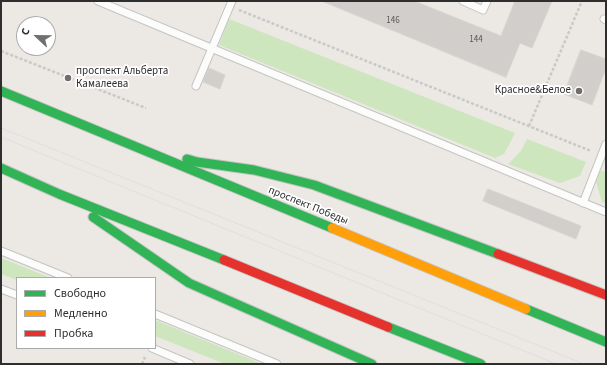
<!DOCTYPE html>
<meta charset="utf-8">
<style>
body{margin:0}
#map{position:relative;width:607px;height:365px;overflow:hidden;background:#ece8e4;font-family:"Source Sans 3",sans-serif}
canvas{display:block}
.frame{position:absolute;inset:0;border:2px solid #2e2e2e;pointer-events:none}
.legend{position:absolute;left:16px;top:277px;width:140px;height:72px;box-sizing:border-box;background:#fff;border:1px solid #ababab;margin:0;padding:5px 7px;list-style:none;font-size:12px;color:#2e2e2e}
.legend li{display:flex;align-items:center;gap:8px;height:20px}
.legend b{width:20px;border:1px solid #ababab}
.north{position:absolute;left:16px;top:16px;width:40px;height:40px;box-sizing:border-box;background:#fff;border:1px solid #ababab;border-radius:50%;rotate:292deg;font-size:11px;font-weight:700;line-height:16px;text-align:center;color:#2e2e2e}
.north::after{content:'';display:block;margin:auto;width:14px;height:18px;background:#706f6e;clip-path:polygon(50% 0,100% 100%,50% 72%,0 100%)}
</style>
<div id="map">
<canvas width="607" height="365"></canvas>
<div class="frame"></div>
<ul class="legend">
<li><b style="height:5px;background:#30b455"></b>Свободно</li>
<li><b style="height:5px;background:#ff9f0a"></b>Медленно</li>
<li><b style="height:5px;background:#e5322d"></b>Пробка</li>
</ul>
<div class="north">С</div>
</div>
<script>
const c = document.querySelector('canvas').getContext('2d');
c.lineJoin = 'round';
function fillPath(path, color) { c.fillStyle = color; c.fill(path, 'evenodd'); }
function strokePath(path, color, width, dash) { c.strokeStyle = color; c.lineWidth = width; c.lineCap = dash ? 'butt' : 'round'; c.setLineDash(dash || []); c.stroke(path); }
function write(font, color, halo, rows, align = 'center') {
  c.font = font + ' "Source Sans 3",sans-serif'; c.lineWidth = 3.5; c.setLineDash([]); c.textBaseline = 'middle'; c.strokeStyle = halo; c.fillStyle = color; for (const [text, x, y, turn = 0] of rows) {
    c.save(); c.translate(x, y); c.rotate((+turn || 0) * Math.PI / 180); c.textAlign = isNaN(turn) ? turn : align; if (halo) c.strokeText(text, 0, 0); c.fillText(text, 0, 0); c.restore();
  }
}
fillPath(new Path2D(`
 M229,19L515,133L504,154L495,158L219,45Z
 M527,139L586,162L580,176L560,183L508,164L521,151Z
 M600,170L606,172V203L602,202L596,182Z
 M1,258L51,278H17V280L1,274Z
 M155,320L262,364H225L155,336Z`), '#cee6be');
const building = new Path2D(`
 M322,1H414L501,36L515,1H552L532,48L520,43L506,77Z
 M581,50L606,59V68L592,105L564,94Z
 M209,68L225,75L220,89L203,82Z
 M488,189L581,226L576,239L483,201Z`);
fillPath(building, '#d1cecb');
strokePath(building, '#d7d4d0', 1);
const lane = new Path2D(`
 M98,1L606,212
 M463,1L483,10L487,1
 M604,19L606,20
 M196,86L232,1
 M583,203L606,144
 M1,251L68,278
 M1,289L17,295
 M155,314L277,364
 M152,348L190,364`);
const fast = new Path2D(`
 M1,91L332,228
 M187,159L197,162L254,170L314,185L498,254
 M1,168L59,194L224,260
 M93,217L189,283L372,364
 M526,309L606,342
 M388,327L481,364`);
const slow = new Path2D(`
 M332,228L526,309`);
const jam = new Path2D(`
 M498,254L606,295
 M224,260L388,327`);
strokePath(lane, '#c5c4c5', 9);
strokePath(fast, '#c6c5c4', 11);
strokePath(slow, '#c6c5c4', 11);
strokePath(jam, '#c6c5c4', 11);
strokePath(new Path2D(`
 M239,10L591,151
 M1,51L146,108
 M529,126L582,1
 M142,364L145,357`), '#c9c9c8', 2.5, [3, 2]);
strokePath(lane, '#fcfcfb', 7);
strokePath(fast, '#30b455', 9);
strokePath(slow, '#ff9f0a', 9);
strokePath(jam, '#e5322d', 9);
strokePath(new Path2D(`
 M1,128L584,364
 M1,137L556,364`), '#dfdfe1', 1);
for (const [x, y, r, color] of [
 [68,78,4,"#706f6e"],
 [579,91,4,"#706f6e"]
]) { const dot = new Path2D(); dot.arc(x, y, r, 0, 2 * Math.PI); c.fillStyle = color; c.fill(dot); strokePath(dot, '#fff', 1.5); }
write('9px', '#585857', null, [
 ["146",393,21],
 ["144",476,40]
]);
write('11px', '#2e2e2e', '#fff', [
 ["проспект Альберта",76,72],
 ["Камалеева",76,85],
 ["Красное&Белое",571,91,"right"]
], 'left');
write('11px', '#2e2e2e', '#fff', [
 ["проспект Победы",308,206,22]
]);
</script>
